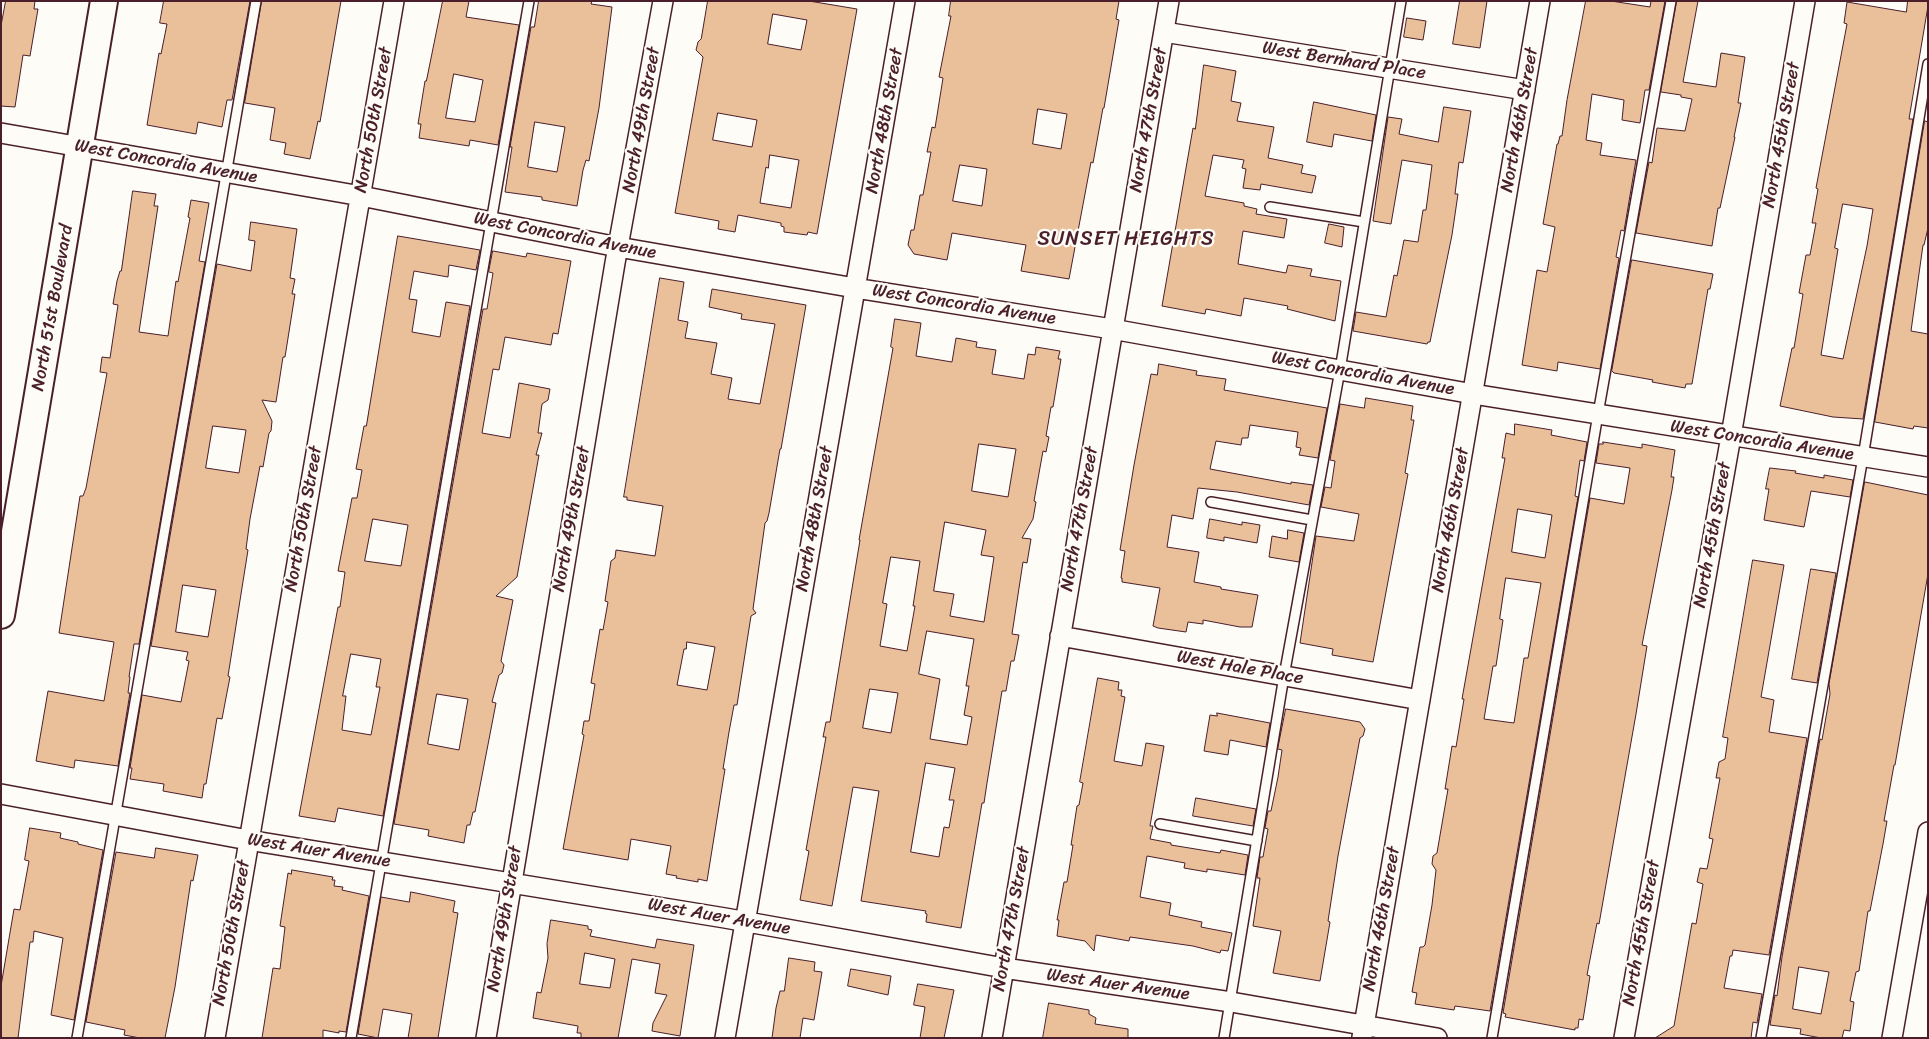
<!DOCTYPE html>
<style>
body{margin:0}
#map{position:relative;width:1929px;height:1039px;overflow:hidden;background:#fdfcf7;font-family:Sriracha,sans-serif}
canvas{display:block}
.frame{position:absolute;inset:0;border:2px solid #4a1f2b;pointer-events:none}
</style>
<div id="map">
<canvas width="1929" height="1039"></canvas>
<div class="frame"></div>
</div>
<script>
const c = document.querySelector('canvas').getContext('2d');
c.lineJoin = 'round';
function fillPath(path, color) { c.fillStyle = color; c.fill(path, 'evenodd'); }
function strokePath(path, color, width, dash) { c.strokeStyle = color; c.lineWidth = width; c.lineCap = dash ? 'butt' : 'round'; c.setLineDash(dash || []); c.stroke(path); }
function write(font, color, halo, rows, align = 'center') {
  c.font = font + ' Sriracha,sans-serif'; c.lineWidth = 4.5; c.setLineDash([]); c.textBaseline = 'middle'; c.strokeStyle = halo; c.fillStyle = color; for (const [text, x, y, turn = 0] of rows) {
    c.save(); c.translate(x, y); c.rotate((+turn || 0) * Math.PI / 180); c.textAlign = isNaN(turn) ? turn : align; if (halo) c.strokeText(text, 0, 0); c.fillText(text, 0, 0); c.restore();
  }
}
const building = new Path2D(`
 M6,1H35L34,9H38L30,56L23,55L15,107L1,106V26Z
 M164,1H250L232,100H227L222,127L198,122L196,134L147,125L159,53L161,54L167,24L160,23Z
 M262,1H341L320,122L318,121L310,159L284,154L286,143L270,140L275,108L245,103Z
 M443,1H469L466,17L519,25L498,145L470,140L469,146L419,138L421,124H418L425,81H426ZM454,74L483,80L475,122L446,118Z
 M539,1H592L591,4L612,7L599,108L589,161L586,160L583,170L577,206L542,200V197L505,192L512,147H510L531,27H534ZM535,122L565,127L557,172L528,167Z
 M708,1H809L857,9L817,234L808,232L807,235L784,232V227L781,226V223L738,215L735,232L718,229L719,221L675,213L703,57L696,50L698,42L701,39ZM773,14L807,20L801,50L768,44ZM718,113L757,120L752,147L713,140ZM770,155L799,160L791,208L760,203L766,167L768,168Z
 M951,1H1119L1116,19L1119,20L1104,108H1103L1093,163L1091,162L1069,279L1021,271L1026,245L952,233L947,260L914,254L908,245L911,230H914L920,195H923L931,152H927L932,127L935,128L943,78L939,77L951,16H949ZM1038,109L1067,114L1061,149L1033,144ZM960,165L987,169L982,206L953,201Z
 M1460,1H1487L1480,48L1453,44Z
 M1586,1H1611L1650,7L1651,1H1665L1649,90H1645L1640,123L1622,120L1624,100L1592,94L1586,140L1602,143L1600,155L1636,160L1624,231L1621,230L1616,257L1619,258L1600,369L1558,362L1557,371L1522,365L1537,270L1547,272L1555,227L1543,224L1557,144H1558L1560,136H1562L1567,100Z
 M1677,1H1698L1683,82L1716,87L1721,53L1745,57L1738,103H1741L1734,137H1735L1720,208H1718L1712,246L1636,233L1649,162L1652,163L1657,128L1685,131L1692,99L1681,97V95L1661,92Z
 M1908,1H1928V6L1909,119H1913L1863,419L1833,417L1780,406L1792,348H1794L1803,294L1799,293L1806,255H1810L1816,223H1812L1818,189L1816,188L1847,24L1844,23L1847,2L1906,12ZM1843,204L1873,209L1867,246L1843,359L1821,355L1838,249L1835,248Z
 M1407,18L1426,21L1423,40L1404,37Z
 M1204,65L1236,71L1231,101L1241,103L1237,121L1274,127L1268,158L1303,165L1301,173L1316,176L1312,193L1261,184L1260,190L1243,188L1246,169L1242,168L1244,160L1213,155L1205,196L1244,203V206L1257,209L1256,214L1287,219L1284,238L1243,231L1238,264L1286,273L1288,265L1312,269L1310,276L1341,281L1335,321L1287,309L1288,306L1244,298L1241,316L1206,309L1205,314L1162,306L1193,128L1195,129Z
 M1314,102L1376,115L1372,141L1334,134L1332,147L1307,142Z
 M1444,107L1471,111L1463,163L1459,162L1455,194H1458L1452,235L1430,342H1428L1427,344L1353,331L1356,312L1386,317L1394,275L1397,276L1404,240L1418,242L1423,210H1426L1432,165L1402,160L1391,224L1373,221L1388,117L1402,119L1399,134L1438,142Z
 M1925,121L1928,122V228L1924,245H1923L1911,331L1928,334V428L1914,426L1913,429L1875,422Z
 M133,191L156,194L154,206H158L139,332L168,336L176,281L178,282L190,218L188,217L191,200L209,203L199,261L205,262L139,644H134L129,677H130L128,693H130L118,766L75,760L74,768L36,761L48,691L104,701L114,642L59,633L80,496H83L86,488L107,373L100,372L102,357L110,358L118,305L113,304L117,281L120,271H121Z
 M251,222L297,229L290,278L295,279L292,294H295L285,357H283L276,402L262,400L272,421L271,431L269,433L263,467L260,466L250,519L246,549L248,550L228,676L230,677L225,703L222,719L217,718L206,784H204L202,798L163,791L164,784L130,779L132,768H130L142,695L181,702L189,661L186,660L188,652L151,646L217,264L251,271L255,241L249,240ZM213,426L246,430L239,473L206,468ZM183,585L216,590L208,637L176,632Z
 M1329,224L1344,227L1342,247L1325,243Z
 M398,236L480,250L476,270L449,265L448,277L414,271L409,299L417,300L412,332L440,337L446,302L470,306L383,816L338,808L335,822L299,816L338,607H340L345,572L338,571L352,498H357L362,470L356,469L364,426H366ZM373,519L408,525L401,566L365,561ZM351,654L381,659L376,687H380L371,735L342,730L346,696H343Z
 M493,251L526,257L527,253L571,261L558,334L553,333L551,345L505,337L499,370L493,369L482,433L510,438L519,383L550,389L548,400L542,404L538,433H542L536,455H539L517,577L496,596L513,600L501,661L504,665L502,673L499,675L492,702L496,703L475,812H473L470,825H467L464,843L428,836L429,830L394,824L483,309H487L493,273L489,272ZM437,694L468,699L459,750L428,744Z
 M1632,260L1713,274L1710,289H1708L1692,384H1686L1685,388L1652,382L1653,380L1614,373L1612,371Z
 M660,278L684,282L678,320L688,322L685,338L717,343L711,374L732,378L728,399L760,404L775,324L741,319L742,314L709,307L712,289L806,305L781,449H780L769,513L767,521L765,523L753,609L756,613L751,616L737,705H734L729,732L723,769H725L707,881L698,879V882L676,878L677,876L666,874L671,846L631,839L628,860L563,849L584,735L582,734L584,721H589L595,684L591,683L600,629L603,630L608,602L605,601L611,561L615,558L616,550L655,556L663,506L627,500V497H624ZM687,642L715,647L707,690L677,685L684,649H686Z
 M895,319L921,323L916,356L952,362L956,338L977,342L976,347L996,350L992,374L1024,379L1028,354L1035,355L1036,347L1060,351L1058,359H1061L1053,407H1051L1046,436L1049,437L1046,452L1043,451L1034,501L1036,502L1033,519L1022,538L1031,539L1027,563L1023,562L1012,634L1019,635L1014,661H1011L1006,691H1002L987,783L984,803H982L961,928L926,922L927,914L925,913L926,911L861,901L879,791L853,787L832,906L800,900L809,851L806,850L826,737H823L826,722H830L860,540H859L893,348L891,347ZM979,444L1016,449L1008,497L972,491ZM945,522L986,530L981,555L994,557L984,622L950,616L954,594L934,591ZM891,557L920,561L913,606H915L907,651L880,646L887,604L883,603ZM927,631L974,639L966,686H969L964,715L972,717L967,745L930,739L940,679L919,674ZM870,689L898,693L891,733L863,728ZM926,763L955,768L949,800H954L949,828L944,827L939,857L911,852Z
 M1159,364L1197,371L1196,375L1226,379L1224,390L1327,408L1318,458L1299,455L1301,448L1296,447L1298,432L1250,425L1248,438H1242L1241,445L1216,441L1210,469L1291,484V482L1313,485L1309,505L1237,492L1198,488L1193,519L1172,515L1167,547L1199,552L1194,582L1221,587V589L1258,595L1252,627H1240L1203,620V624L1188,622L1186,632L1158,628L1153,626L1160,588L1122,582V578H1121L1125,551L1120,550L1134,465L1151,374L1157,375Z
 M1366,398L1413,406L1411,420H1414L1405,473L1408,474L1373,662L1332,655L1333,649L1300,643L1316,536L1354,541L1359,514L1321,507L1325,487L1331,488L1335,461L1330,460L1340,404L1364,408Z
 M1515,424L1552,430L1551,435L1587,442L1584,461L1580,460L1575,496L1578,497L1490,1011L1455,1006L1454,1010L1415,1004L1417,993L1412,992L1420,947H1423L1425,945L1432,905L1436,870L1432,864L1433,856L1437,853L1438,847L1448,789H1445L1452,746L1456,747L1464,699H1462L1505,458H1502L1506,433L1514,435ZM1518,509L1552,515L1545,558L1512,552ZM1506,578L1541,583L1528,658H1524L1514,723L1484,719L1493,666H1496L1503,620L1500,619Z
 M1603,442L1642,448V444L1675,450L1671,477H1674L1672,490L1642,645L1647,646L1636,714L1599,924L1597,923L1587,975L1590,976L1583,1020L1579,1019L1578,1028H1575V1030L1505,1017L1506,1014L1503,1013L1590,498L1624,504L1630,468L1596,463L1599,444H1603Z
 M1770,468L1796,471L1795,473L1824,478V475L1853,480L1850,497L1811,491L1804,527L1764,520L1769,489H1766Z
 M1865,482L1928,495V574L1895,765H1894L1884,821H1887L1883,844L1870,911H1868L1859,971L1856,972L1850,1001L1854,1002L1850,1031L1844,1030L1842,1038H1821L1800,1034L1801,1029L1770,1025L1775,995L1777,996L1782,957L1820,739L1822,740L1830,694L1829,684ZM1799,967L1829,972L1821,1014L1793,1009Z
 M1210,519L1242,525V522L1260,525L1257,543L1224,537V541L1207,538Z
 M1288,530L1304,533L1299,562L1269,557L1272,536L1287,539Z
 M1753,560L1784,565L1761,697L1774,700L1769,732L1807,738L1769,955L1733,950L1732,956H1730L1724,988L1762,994L1757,1023L1753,1022L1751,1038H1655L1674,1026L1692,923L1696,924L1703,884L1697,882L1700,868L1707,869L1713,839L1709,838L1720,778H1716L1719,762L1725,759L1728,738L1723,737Z
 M1811,569L1836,573L1817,683L1792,679Z
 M1098,678L1119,682L1118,690H1122L1121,696L1125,697L1114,761L1142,766L1146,743L1164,746L1150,826H1153L1150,839L1171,843V845L1220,853L1221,850L1248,855L1245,875L1207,869V872L1184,868L1185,863L1147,856L1140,897L1171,903L1169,915L1202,922L1201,927L1232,933L1228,951L1221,950L1220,953L1193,946L1130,937L1129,941L1096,935L1094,951L1085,941L1057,936L1059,920H1057L1064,882H1067L1073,845H1071L1077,806L1079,805L1083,783L1080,782Z
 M1286,709L1360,722L1365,729L1363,736L1360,738L1338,856L1328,921L1330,922L1320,981L1273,973L1281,931L1253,926L1260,878H1257L1260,857H1263L1268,829L1265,828L1268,811H1271L1278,777L1282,750L1278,749Z
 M1217,713L1270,723L1266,747L1230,740L1228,755L1204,751L1210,715L1217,716Z
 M1196,798L1256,809L1253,826L1193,816Z
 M30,828L61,833L60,838L78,842V844L103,850L74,1020L51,1015L63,938L34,931L33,942H30L18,1038H1V986L14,909L20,910L29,861L25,860Z
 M156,848L198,855L193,881L191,880L175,987L165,1038H140L124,1035L125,1030L86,1022L116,852L154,858Z
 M292,870L333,877L332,880H335L334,886L343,887L342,890L369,896L346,1032L339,1031V1033L323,1030V1038H262L273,968L280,969L285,927L280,926L288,873L291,874Z
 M411,892L455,901L453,912L458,913L438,1038H408L412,1014L383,1009L378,1038L358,1034L381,897L409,902Z
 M551,920L588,926V929L592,930L590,936L655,948L657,939L694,945L680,1036L652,1031L653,1023L667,995L655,993L660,964L632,959L618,1038H581V1033H577L578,1026L533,1018L537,992L541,993L548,958L547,944ZM585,953L615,959L610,988L580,984Z
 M789,958L815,962L814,971L822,972L814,1020L803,1018L800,1038H772L776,1008L780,991H784Z
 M851,969L891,976L888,995L848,986Z
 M918,984L954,990L944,1038H920L925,1007L914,1005Z
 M1049,1003L1089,1010V1014L1096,1018L1095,1024L1128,1029V1038H1043Z`);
fillPath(building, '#e9c099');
strokePath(building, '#4a1f2b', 1);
const lane = new Path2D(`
 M1270,207L1364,222
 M1211,502L1312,520
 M1160,824L1257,841
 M77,1038L256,1
 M351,1038L529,1
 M1224,1038L1284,676L1340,370L1401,1
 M1492,1038L1598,414L1671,1
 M1761,1038L1863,457L1928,64`);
const street = new Path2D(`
 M1164,32L1525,90
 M1,133L361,196L618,247L855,288L1112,329L1473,394L1928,467
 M1060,636L1420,700
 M1,794L248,840L725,918L1004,968L1231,1002L1437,1038
 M1362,1037L1540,1
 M215,1038L394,1
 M486,1038L615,263L663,1
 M725,1038L905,1
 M992,1038L1169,1
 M1624,1038L1731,436L1805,1
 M1892,1038L1928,832`);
const secondary = new Path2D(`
 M1,615L104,1`);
strokePath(lane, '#4a1f2b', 12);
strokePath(street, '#4a1f2b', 22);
strokePath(secondary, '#4a1f2b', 30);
strokePath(lane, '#fdfcf7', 9);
strokePath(street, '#fdfcf7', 19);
strokePath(secondary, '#fdfcf7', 26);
write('18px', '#4a1f2b', '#fdfcf7', [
 ["West Bernhard Place",1344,61,9],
 ["North 50th Street",374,120,-80],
 ["North 49th Street",642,120,-80],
 ["North 47th Street",1149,120,-80],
 ["North 46th Street",1520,120,-80],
 ["North 48th Street",885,121,-80],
 ["North 45th Street",1782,135,-80],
 ["West Concordia Avenue",166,162,10],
 ["West Concordia Avenue",565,236,11],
 ["West Concordia Avenue",964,305,9],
 ["North 51st Boulevard",53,308,-80],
 ["West Concordia Avenue",1363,374,10],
 ["West Concordia Avenue",1762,441,9],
 ["North 50th Street",304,519,-80],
 ["North 49th Street",572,519,-80],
 ["North 48th Street",815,519,-80],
 ["North 47th Street",1080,519,-80],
 ["North 46th Street",1451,520,-80],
 ["North 45th Street",1713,535,-80],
 ["West Hale Place",1240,668,10],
 ["West Auer Avenue",319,851,9],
 ["West Auer Avenue",719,917,10],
 ["North 49th Street",505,919,-81],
 ["North 47th Street",1012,919,-80],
 ["North 46th Street",1382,919,-80],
 ["North 50th Street",232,933,-80],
 ["North 45th Street",1642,933,-80],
 ["West Auer Avenue",1118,985,8]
]);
c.letterSpacing = '1px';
write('20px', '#4a1f2b', '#fdfcf7', [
 ["SUNSET HEIGHTS",1126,240]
]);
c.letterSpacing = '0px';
</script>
